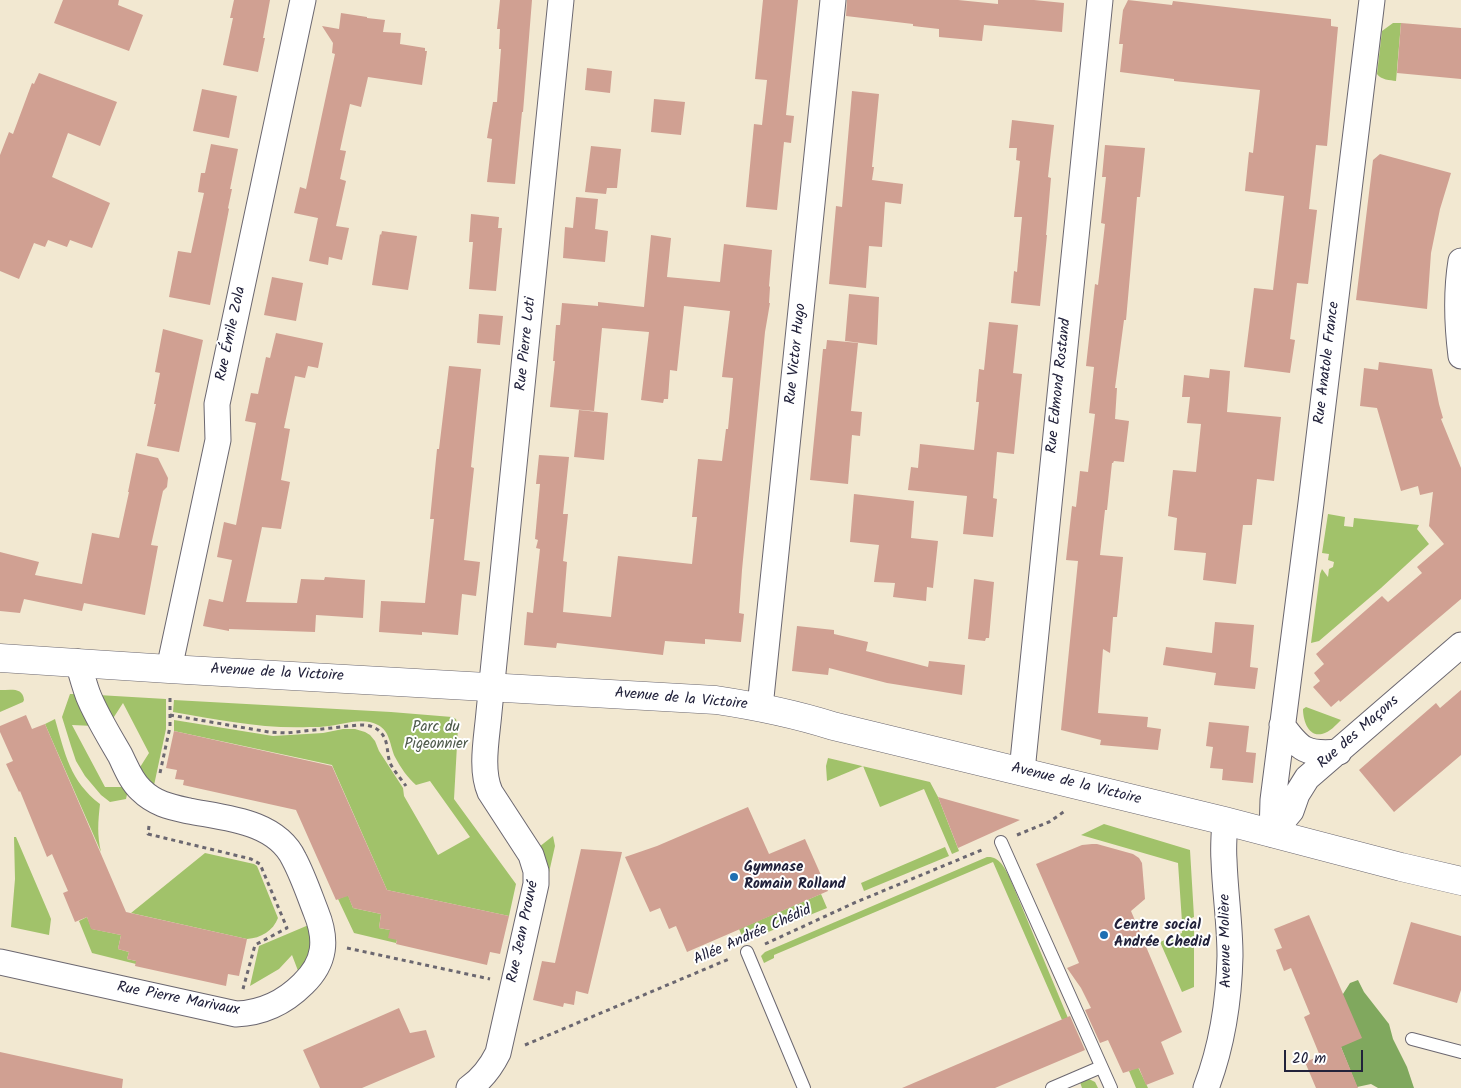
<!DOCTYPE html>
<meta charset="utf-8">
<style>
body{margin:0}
#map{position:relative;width:1461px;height:1088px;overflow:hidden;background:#f2e8d1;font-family:Kalam,sans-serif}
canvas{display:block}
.scale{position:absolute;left:1284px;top:1050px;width:79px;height:22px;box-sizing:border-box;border:2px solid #22223b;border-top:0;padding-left:6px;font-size:15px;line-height:18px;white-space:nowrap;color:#22223b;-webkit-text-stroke:4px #fff;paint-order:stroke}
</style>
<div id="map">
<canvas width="1461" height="1088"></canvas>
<div class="scale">20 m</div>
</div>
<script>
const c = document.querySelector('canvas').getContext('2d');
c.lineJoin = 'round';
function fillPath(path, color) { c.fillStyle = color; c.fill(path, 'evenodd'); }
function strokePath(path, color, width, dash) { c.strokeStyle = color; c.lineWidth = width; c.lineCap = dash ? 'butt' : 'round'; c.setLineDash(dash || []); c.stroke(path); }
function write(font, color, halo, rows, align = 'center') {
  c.font = font + ' Kalam,sans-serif'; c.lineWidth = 4; c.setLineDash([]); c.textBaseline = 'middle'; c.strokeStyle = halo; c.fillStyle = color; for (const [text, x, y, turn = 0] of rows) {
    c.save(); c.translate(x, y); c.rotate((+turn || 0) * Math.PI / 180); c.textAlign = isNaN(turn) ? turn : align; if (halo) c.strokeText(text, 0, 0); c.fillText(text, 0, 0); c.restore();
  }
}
fillPath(new Path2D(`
 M1393,23H1401L1396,81C1390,80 1381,80 1377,74L1382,31Z
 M1328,514L1345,517L1344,526L1353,527L1354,518L1419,525L1417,529L1429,544L1381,588L1319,641L1311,643L1320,574L1322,569L1328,577L1329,569L1333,567L1334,562L1328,560L1329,554L1322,553Z
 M0,690C11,690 23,687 24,700L23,702L0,712Z
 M70,694H80L94,726L72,725L105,787H126L128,790L126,799L110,802L101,795L85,776L76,761L71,746L62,717Z
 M98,695L166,699V729L153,790L137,772L149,753L123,703L110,723Z
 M174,700L391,712L452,717L456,719L458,727L454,799L516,884L509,916L387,890L332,765L174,731V720L273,736L323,733L343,729H355L365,732L370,735L375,741L379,751L403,788L404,796L438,855L470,837L430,781L416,785C407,777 401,768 395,757C390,746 390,731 378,725C363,717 344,724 329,726C322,727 316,727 310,727C262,729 220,720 173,712Z
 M1306,707L1341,720C1336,725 1330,732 1322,734C1308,737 1303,720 1303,709Z
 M55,719C65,754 70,781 100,804C98,822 97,835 101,852L45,724Z
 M828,758L930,782L938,797L959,851L952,854L924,789L880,807L863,766L827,781L826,766Z
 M1104,824L1190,850L1194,917L1182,922L1178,863L1081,835Z
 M553,836L555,846L548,877L539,847Z
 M14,837H16L49,914L51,919L49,935L11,927L15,879Z
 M945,847L949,856L864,891L861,883Z
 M205,853L254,864L257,866L278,918C273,931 261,938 247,939L131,913Z
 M987,857C999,856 1004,867 1009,876L1068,1018L1062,1020L993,862L774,955V958L764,963L761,956L765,952Z
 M821,894L827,908L751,939L743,938L739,929Z
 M348,895L353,908L381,914L379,928L390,930L397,940L396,943L354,933L338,899Z
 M87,917L92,929L121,935L118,949L129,952L127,959L136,961V964L92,953L79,921Z
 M1194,919V987L1182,992L1160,942L1182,933V924Z
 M311,924L315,944L300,976L292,955L279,969L250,986L259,946Z
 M1138,1067L1148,1088H1136L1129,1071Z
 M1089,1079L1095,1082L1098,1088H1082L1080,1082Z`), '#a1c26a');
fillPath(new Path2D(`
 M1358,980L1364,992L1389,1024L1393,1039L1407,1067L1414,1088H1378L1371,1084L1357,1087L1341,1047L1343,994L1350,983Z`), '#80a85e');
fillPath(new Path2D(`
 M63,0H119L118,5L143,15L129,51L54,23Z
 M234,0H270L263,38H265L258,72L223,65L233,18H230Z
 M500,0H532L523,112H522L515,184L487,182L492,139L487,138L493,102H497L501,49H499L500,29H497Z
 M763,0H798L786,115L794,116L791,143L784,142L777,210L746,207L754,124L762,125L767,80L755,79Z
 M847,0H958L998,4V0H1034L1064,3L1062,32L984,25L982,41L939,37V29L913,26V24L846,16Z
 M1128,0L1172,5L1173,1L1331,19V26L1338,27L1327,146L1316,145L1309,209L1317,210L1308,284L1297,283L1290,339L1295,340L1290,373L1244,367L1254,288L1273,290L1284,196L1245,191L1249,152L1253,153L1260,90L1174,81V79L1120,72L1123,44H1119L1123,10Z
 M341,13L367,17V18L385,20L383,32L401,33L400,44L425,48V51H427L422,85L368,77L361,107L350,104L340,150L346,151L340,179L346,181L336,226L349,228L342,260L329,257L328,265L309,261L318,218L294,213L300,187L306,189L335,54L332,53L333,43L322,26L339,29Z
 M1401,23L1461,28V79L1397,73Z
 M587,68L612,71L610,93L585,90Z
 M39,73L117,102L100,146L68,133L52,177L110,203L92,248L70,240L67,247L48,240L45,247L34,243L19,279L0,271V155L9,132L13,134L32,83L34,84Z
 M202,89L237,96L229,138L193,131Z
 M852,91L879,94L872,167H874L872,180L903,184L901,204L885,202L882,247L869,246L866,288L829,284L836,206L842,207Z
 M654,99L685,102L681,135L651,132Z
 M1012,120L1054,125L1048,177L1051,178L1046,235H1047L1040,306L1011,303L1014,271L1017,272L1022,217H1014L1020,161L1016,160L1017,148H1009Z
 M211,144L238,149L230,189H232L228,208L229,209L210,305L169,297L178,251L191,253L204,193L198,192L201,173H205Z
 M1105,145L1145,148L1140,197H1137L1126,320H1124L1115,388H1117L1115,419L1129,421L1124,462L1114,461L1113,463H1112L1107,510H1105L1100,555L1123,557L1117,617H1113L1110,653L1103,649L1098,713L1148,717L1147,727L1161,729L1158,750L1100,745L1101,740L1061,730L1078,561L1066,560L1072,506L1076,507L1080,471L1088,472L1095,414L1089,413L1094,367L1086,366L1095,284L1098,285L1105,224L1101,223L1106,177H1102Z
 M591,146L621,149L617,188H607L606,194L585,192Z
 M1380,154L1451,173L1440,209L1431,253L1427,309L1356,300L1373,160Z
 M576,197L598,199L595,229L608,231L605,262L563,258L565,227L573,228Z
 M471,214L499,217L498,228H502L496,291L469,289L473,242H469Z
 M382,231L417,236L408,290L372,285L380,234L381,235Z
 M651,235L671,238L667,277L720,282L724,244L772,250L769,286L770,287L769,303H770L765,332L742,570L739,613L744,614L741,642L705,639V644L665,641L663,655L557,643L556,648L524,645L527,612L533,613L540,549L536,548L538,540L535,539L540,484H536L539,455L569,457L563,514H568L563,561L567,562L563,612L611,617L618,556L692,564L697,517H692L698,459L722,461L726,429H728L733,378L722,377L730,311L684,306L677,371L670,370L668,399H664L663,403L641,400L649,332L602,328L594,411L550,407L555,361H553L556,325H560L562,303L598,306V302L644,307Z
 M272,277L303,283L296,321L264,315Z
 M849,294L879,297L877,345L845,341Z
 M479,314L503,316L500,345L477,343Z
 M989,322L1018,325L1013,373L1022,374L1014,454L997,452L993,498L997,499L993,537L963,534L967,496L908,490L911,467L918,468L920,444L974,450L979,402H976L979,369L984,370Z
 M163,329L203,340L179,452L147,446L156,404H154L160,373L155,372Z
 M276,333L323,343L318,368L308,366L305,378L295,376L284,428L290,429L281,480L290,482L281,529L262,527L246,602L297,603L301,579L324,580L325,577L365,580L363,618L316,615L315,632L229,629V631L203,626L209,599L223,602L232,560L217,557L224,522L236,525L256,423L245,421L251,393L258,394L266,357L270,358Z
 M827,340L858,343L851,411L862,412L860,436L852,435L848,484L810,480L823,349H826Z
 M1379,362L1432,369L1439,404L1443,418L1441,419L1461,468V599L1340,702L1339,700L1331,707L1313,687L1320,681L1314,673L1324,664L1316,654L1382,596L1388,602L1422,573L1417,567L1444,544L1429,526L1433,492L1420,495L1418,486L1401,491L1377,408L1360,406L1364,368L1378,370Z
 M449,366L481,369L471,467L474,468L464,560L480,562L476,596L462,594L458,635L422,632V635L379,632L381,601L425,603L434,519H430L437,449H439Z
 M1210,369L1230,371L1227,412L1281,417L1274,481L1257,479L1252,525H1243L1236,584L1203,580L1206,553L1174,550L1177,518L1168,516L1173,470L1196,472L1201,424L1187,423L1190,397H1182L1184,375L1209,378Z
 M579,410L608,413L604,460L574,457Z
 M136,453L158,458L168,478L167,487L163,491L151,545L158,546L145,615L84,603L82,611L24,599L20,613L0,611V552L39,562L35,575L82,584L92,533L119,538L129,492H128Z
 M854,494L914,501L911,538L938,541L933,588L927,587L926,601L893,597L895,583L874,582L879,545L850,542Z
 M974,579L994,582L989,638H986L985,641L968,639Z
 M1215,622L1254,625L1250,667L1258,668L1255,689L1214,685L1216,673L1163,665L1166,647L1212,653Z
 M797,626L834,630V634L868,642L866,651L928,667L929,661L965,665L962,695L887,683L829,668L828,675L792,671Z
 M1461,690V755L1394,812L1359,770L1436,703L1440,708Z
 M26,715L32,729L45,724L126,912L247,939L239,976L228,974L226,986L135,966L136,961L127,959L129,952L118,949L121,935L91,929L87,917L75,922L63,893L68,891L52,854L47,857L20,791L19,792L6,764L13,761L0,732V726Z
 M1209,722L1249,726L1246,752L1256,753L1253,783L1222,780L1223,769L1210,768L1213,747L1206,746Z
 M174,731L332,766L387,890L509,916L500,954L490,952L487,965L396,944L397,940L388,938L390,930L379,928L381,914L353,908L348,896L336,900L296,810L183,785L184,780L175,779L177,770L166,768Z
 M938,797L1020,820L958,848Z
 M748,807L769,854L805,839L828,891L687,952L676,926L669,929L660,908L650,912L625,857L657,846Z
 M1092,844H1097L1133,854L1139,858L1142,863L1145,899L1131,911L1182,1032L1161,1042L1174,1074L1146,1085L1139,1068L1123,1073L1108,1040L1100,1043L1085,1010L1091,1008L1081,988L1067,968L1079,963L1036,864L1082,845Z
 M581,849L622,852L588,994L576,991L574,1005L564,1003L563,1007L533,1000L542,961L555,963Z
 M1309,915L1362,1038L1341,1047L1358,1088H1316L1305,1062L1320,1056L1304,1017L1310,1014L1291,968L1284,971L1276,950L1282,948L1274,929Z
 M1411,922L1461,936V990L1457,1003L1393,984Z
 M399,1008L410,1033L426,1030L435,1057L362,1088H320L303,1050Z
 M1070,1016L1085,1050L995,1088H902Z
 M0,1052L123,1079L122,1088H0Z`), '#d0a092');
const lane = new Path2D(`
 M1001,842L1111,1088
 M747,952L804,1088
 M1412,1039L1461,1052
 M1052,1088L1101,1067`);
const street = new Path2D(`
 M1461,261C1456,292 1457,324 1461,356
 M169,669L218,440L217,404L303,0
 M760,707L833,0
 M1282,725C1300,750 1306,755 1339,752
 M1022,771L1100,0
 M1272,834L1273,800L1311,503L1372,0
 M1272,834L1291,811L1297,794L1307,778L1461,645
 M0,962L236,1014C263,1013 284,1003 303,984C326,962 327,939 316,912C309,894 303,876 294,859C276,821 225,818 189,811C171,807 155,804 141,790C131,781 126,767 120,755C109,736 96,715 88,695C84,684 81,673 78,662
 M469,1088C482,1079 491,1067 498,1053L536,884V871L531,855L490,792C480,769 487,737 489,712L561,0
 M1206,1088C1222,1046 1229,1001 1230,956C1230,924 1225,892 1224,860C1223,847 1224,834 1225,821`);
const secondary = new Path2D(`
 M0,658L169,669L716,700C756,706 795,714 833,726L1225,821L1401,867L1461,881`);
strokePath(lane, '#6b6770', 14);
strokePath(street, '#6b6770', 27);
strokePath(secondary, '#6b6770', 29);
strokePath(new Path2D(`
 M170,715L269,732L287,733L358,725C374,724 385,731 387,747C388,752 388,757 390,763C394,771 401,779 406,786
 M160,773L170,727V696
 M149,826L148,834L251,859L260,864L287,928L255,945L243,989
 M1017,835L1049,822L1065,811
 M765,944L854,903L984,849
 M347,948L490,979
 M525,1045L729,959`), '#6b6770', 3, [4, 4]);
strokePath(lane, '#fff', 12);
strokePath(street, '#fff', 25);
strokePath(secondary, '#fff', 28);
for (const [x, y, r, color] of [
 [734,877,5,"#1f6fb2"],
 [1104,935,5,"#1f6fb2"]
]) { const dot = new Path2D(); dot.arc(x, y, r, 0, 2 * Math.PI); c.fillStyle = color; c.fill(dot); strokePath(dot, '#fff', 2); }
write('15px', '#22223b', '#fff', [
 ["Rue Émile Zola",232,334,-78],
 ["Rue Pierre Loti",527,344,-84],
 ["Rue Victor Hugo",797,354,-84],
 ["Rue Anatole France",1328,363,-83],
 ["Rue Edmond Rostand",1060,386,-84],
 ["Avenue de la Victoire",277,674,3],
 ["Avenue de la Victoire",681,700,5],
 ["Rue des Maçons",1359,733,-41],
 ["Avenue de la Victoire",1076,785,14],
 ["Rue Jean Prouvé",524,932,-78],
 ["Allée Andrée Chédid",753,936,-24],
 ["Avenue Molière",1227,941,-91],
 ["Rue Pierre Marivaux",178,1000,11]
]);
write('15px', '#4e5a4b', '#fff', [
 ["Parc du",436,728],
 ["Pigeonnier",436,745]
]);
write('bold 15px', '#22223b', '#fff', [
 ["Gymnase",744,868],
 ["Romain Rolland",744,885],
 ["Centre social",1114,926],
 ["Andrée Chedid",1114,943]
], 'left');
</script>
